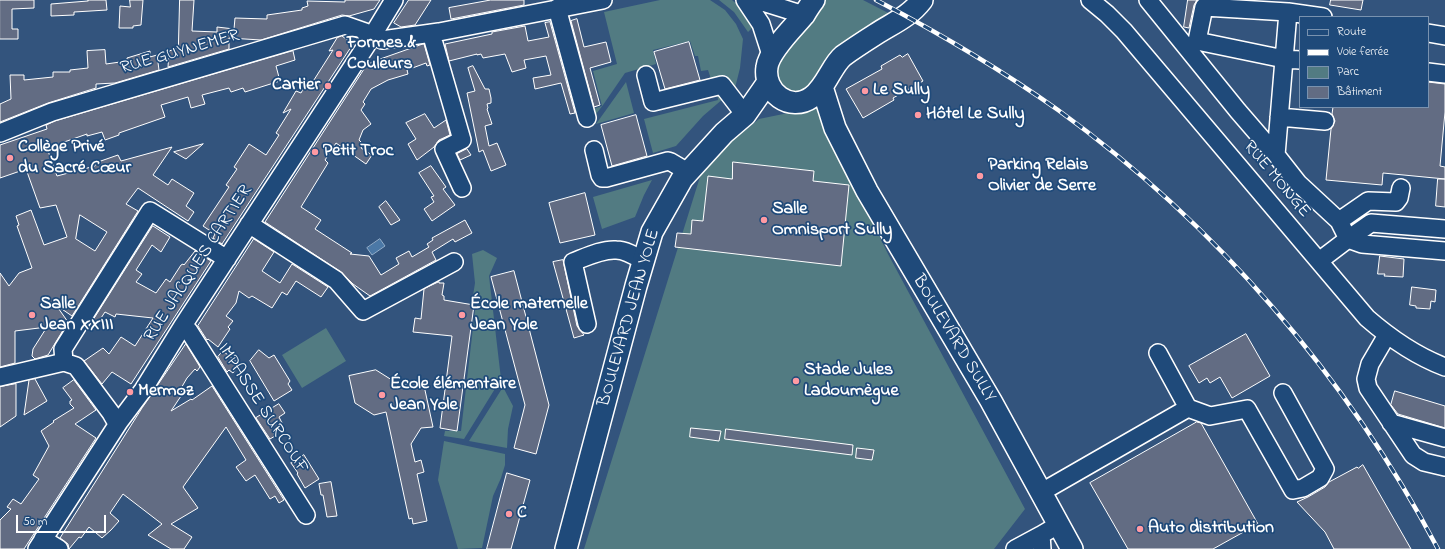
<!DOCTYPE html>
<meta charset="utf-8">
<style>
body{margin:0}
#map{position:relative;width:1445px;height:549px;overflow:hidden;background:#33547d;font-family:"Indie Flower",sans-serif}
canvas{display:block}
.legend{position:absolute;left:1299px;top:16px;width:130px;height:92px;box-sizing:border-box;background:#1f4a7a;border:1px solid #7992af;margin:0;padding:5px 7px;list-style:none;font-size:12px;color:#fff}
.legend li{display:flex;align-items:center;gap:8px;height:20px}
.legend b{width:20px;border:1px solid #7992af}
.scale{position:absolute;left:16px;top:515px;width:90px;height:18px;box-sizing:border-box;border:2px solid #fff;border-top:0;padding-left:5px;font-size:12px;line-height:14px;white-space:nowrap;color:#fff;-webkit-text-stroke:3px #1f4a7a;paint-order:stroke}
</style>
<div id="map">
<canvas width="1445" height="549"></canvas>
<ul class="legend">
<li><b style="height:5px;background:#1f4a7a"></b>Route</li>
<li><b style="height:5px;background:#fff"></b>Voie ferrée</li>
<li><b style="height:11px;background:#527b82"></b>Parc</li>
<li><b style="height:11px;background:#626c83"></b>Bâtiment</li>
</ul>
<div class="scale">50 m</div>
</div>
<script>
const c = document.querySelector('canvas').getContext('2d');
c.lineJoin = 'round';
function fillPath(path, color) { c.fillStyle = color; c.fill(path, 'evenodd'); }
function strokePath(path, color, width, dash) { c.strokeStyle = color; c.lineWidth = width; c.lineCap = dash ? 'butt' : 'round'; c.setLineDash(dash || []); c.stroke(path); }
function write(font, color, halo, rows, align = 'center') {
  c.font = font + ' "Indie Flower",sans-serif'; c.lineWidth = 3.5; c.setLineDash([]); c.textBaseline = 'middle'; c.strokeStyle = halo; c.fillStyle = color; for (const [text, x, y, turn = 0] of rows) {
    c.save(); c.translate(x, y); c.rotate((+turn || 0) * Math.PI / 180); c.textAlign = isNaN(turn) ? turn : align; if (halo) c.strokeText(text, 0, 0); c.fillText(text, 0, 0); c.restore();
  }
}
fillPath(new Path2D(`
 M660,0H710L725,10L736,24L743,39L740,68L735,88L726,75L711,79L708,70L701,71L698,56H695L690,41L653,50L656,64L625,73L603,105L590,122L587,111L602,106L593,71L617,64L604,12Z
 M719,0H732L746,12L755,25L748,32L734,12Z
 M823,0H863L898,18L814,86L797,93L787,90L778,79L774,66Z
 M626,82L634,113L596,124Z
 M717,92L724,98L703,116L676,146L653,153L644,119L718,100Z
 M817,107L888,254L1025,509L994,549H584L704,164L759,119Z
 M652,180L644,195L635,217L602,229L593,197Z
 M483,250L497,258L489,276L501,379L464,439L444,436L445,431H461L476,302H472L475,283L472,254Z
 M326,328L346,361L302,388L282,355Z
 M503,387L513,406L508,429L507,448L469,441Z
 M444,441L505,454V465L501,478L493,496L482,548L458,549L438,480Z`), '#527b82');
const water = new Path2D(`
 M380,239L385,246L372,255L367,248Z`);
fillPath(water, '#4b78a6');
strokePath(water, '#93aeca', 1);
const building = new Path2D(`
 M0,0H34V8L12,9V29H18V39H0Z
 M88,0H106L107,10L74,12V15L51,16V4L88,1Z
 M130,0H143L141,25L133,26V28H119L120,6L130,7Z
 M180,0H194L192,31L217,32V27L234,29L235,18L267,19V15L302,10V8L308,6L307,1L345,2V0H380L374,9L349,16L342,15L261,40L229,38V49L168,67L169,51L178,48Z
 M409,0H431L415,25L401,27L394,23Z
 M491,0H524V5L451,19L449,8Z
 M1188,0H1197L1194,5L1189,28L1184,27Z
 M1331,0H1363L1361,10L1330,5Z
 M577,19L584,47L606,42L611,62L590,68L600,105L594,107L571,21Z
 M550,22L575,113L570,114L561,83L535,89L533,78L551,75L546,56L524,60L526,68L512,72L505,54L483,58L481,54L477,55V54L449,61L445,44L492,34V32L525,26L528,41L549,37L545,23Z
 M342,36L353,44L222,244L213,238L215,234L203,226L229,187L226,185L237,169L234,167L249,144L266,155L279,135L276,133L291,109L283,113L296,91L301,93L308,80L312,83L333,50L329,51L337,38Z
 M689,42L700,80L665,89L654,52Z
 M424,44L430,65L427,66L426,63L407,70L408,74L388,80L371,89L363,102L365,104L361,110L371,124L363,130L359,140L363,144L361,148L372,155L366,164L336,143L325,160L328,163L301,207L321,220L315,229L352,253L350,254L369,256L381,275L399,264L396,258L409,251L412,257L429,247L427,244L433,240L432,238L465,220L472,233L455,242L453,239L432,252L436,260L370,296L353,284L341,272L265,222L366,66L372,62Z
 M105,50L106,64L127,61V58L150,51V57L157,55L159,70L115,83L96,84V88L48,103L0,122V104L11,99L10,75H24V80L53,77V72H70V70L88,68L87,51Z
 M293,51L295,60L276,66L280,81L245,92L243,88L231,92L229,88L202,95L205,104L191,108L188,97L161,105L165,117L119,133V135L105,140L102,132L87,136V134L47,148L57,176L95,166V163L118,155L121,161L172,147L153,175L168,185L172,179L194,193L186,206L194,212L188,221L138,188L126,204L138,211L72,316L56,305L68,322L48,355L35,359L32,356L33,349L47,327L15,331V363L0,367V273L9,286L19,273L32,268L17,226L19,225L16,216L31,210L44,245L67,237L56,205L40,208L26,169L0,178V145L47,129L46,125L55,121ZM80,215L107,232L95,251L76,239Z
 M908,54L923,81L893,98L894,100L863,118L846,89L882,69L881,66L900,55L902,57Z
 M473,66L485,89H489L491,98V103L487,104L488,108L487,109L492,124L485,126L489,146L497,143L506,165L491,171L483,150L479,152L467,93L475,91L468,68Z
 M1428,82L1445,84V112L1440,166L1445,167V179L1383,173L1382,185L1326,180L1331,129L1335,121L1332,114L1333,107H1428Z
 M425,114L434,128L446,120L450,135L439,140L434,147L417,160L408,144L416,139L406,123Z
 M636,115L647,156L612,166L601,125Z
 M203,144L186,159L174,152Z
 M467,149L471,155L460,160L457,154Z
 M733,162L814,171L813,181L849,185L841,266L675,247L677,233L691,234L692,220L703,221L708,176L732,179Z
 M431,166L446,187L443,189L455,205L432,221L424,209L434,202L431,197L434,196L419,173Z
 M1438,179H1445V207L1436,206Z
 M585,193L595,235L560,243L549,203Z
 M386,201L400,220L391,225L379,207Z
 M153,226L170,237L161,252L152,245L136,270L142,274L136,282L156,293L166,279L170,282L181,265L183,264L184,265L195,251L211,261L131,384L112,372L102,384L84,361L103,348L109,354L121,337L135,346L153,318L116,314L115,317L105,312L93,330L89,327Z
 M254,239L274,252L262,271L280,283L292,264L328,287L321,297L296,281L287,295L282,292L272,308L252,296L249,298L239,291L236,303L226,316L233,321L228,327L230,329L218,347L208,339L207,340L198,326Z
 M1380,256L1404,259L1403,277L1384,276L1385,274H1378Z
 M563,260L577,326L584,335L574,338L553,262Z
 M514,271L549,405L536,454L514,448L525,405L491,277Z
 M439,282V283H444L442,295L444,296V300L474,305L457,431L440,428L452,336L413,332L415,318L421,319L424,289Z
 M1412,287L1436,290L1435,302L1431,301L1430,309L1416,308V306L1410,305Z
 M1246,334L1270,376L1232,398L1220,377L1210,383L1207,378L1199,383L1189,366Z
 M186,344L200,367L197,371L195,369L187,378L180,390L183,393L171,411L191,399L192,400L212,386L284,500L279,503L275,496L270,499L255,475L246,481L236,467L246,460L226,427L183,487L198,508L171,524L192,537L184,549H171L148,535L162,524L123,494L110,513L119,521L111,530L102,538L89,527L81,538L79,537L69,549L68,544L60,538L142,408Z
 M259,350L269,358L274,355L290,381L288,384L292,390L274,401L250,361Z
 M223,351L239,364L233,373L229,370L227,372L218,357Z
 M376,370L395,382L396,387L423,381L433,427L421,428L411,444L415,462L421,460L424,472L417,474L427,521L413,524L412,518L409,519L386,412L374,415L355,403L349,376Z
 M35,379L47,401L24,415L29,380Z
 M74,380L96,410L75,424L96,438L24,549H0V520L11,509L7,507L13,499L21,504L39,479L33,475L49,446L41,431L54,422L53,421L74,408L70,404V401L72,400L63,388Z
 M16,384V416L0,427V387Z
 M1395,391L1445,406V428L1398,414L1391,405Z
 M279,404L285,413L279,417L282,423L273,431L275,436L270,439L256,418Z
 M1197,422L1201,423L1258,524L1213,549H1128L1090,483Z
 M691,428L721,431L719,441L690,437Z
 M726,429L853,445L852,455L725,439Z
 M857,448L874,450L872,460L856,458Z
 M304,455L319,479L305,488L297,474L298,473L291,463Z
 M1363,465L1411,549H1334L1325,532L1297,502L1308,497L1325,487L1329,482L1357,467L1358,468Z
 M507,473L530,480L511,549H487Z
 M331,482L337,516L327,517L323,495H321L319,484Z`);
fillPath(building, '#626c83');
strokePath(building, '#fff', 1);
const minor = new Path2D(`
 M745,0L761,24L771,55
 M756,0L804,15
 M1090,0L1107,14L1124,31L1367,318C1390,338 1416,356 1445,367
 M1148,0L1238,111L1276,155
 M557,8L587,118
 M1288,12L1276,155L1298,183L1339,221L1348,239L1319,261
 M431,33L462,140L444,149L462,188
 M1428,33L1445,36
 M1300,60L1284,59L1197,41L1204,7L1288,12L1323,17
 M1428,72L1445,74
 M646,75L653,102L722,85L745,115
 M1279,117L1325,121
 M0,133L52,112L345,25L365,32L382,40L439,32L603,0
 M594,150L600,175L602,178H606L668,161L671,162L688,172
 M1339,221L1368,201L1396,202L1399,198L1401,188
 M249,224L336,280L363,311L454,262
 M1348,239L1371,223L1445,229
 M1348,239L1362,244L1445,251
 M587,324L573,262C586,257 602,249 616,250C626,250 635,256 643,261
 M182,327L189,331L306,515
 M1387,335L1370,364L1366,379L1368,388L1413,455L1424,462L1445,467
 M1158,353L1188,408
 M64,362L63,349L150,211L227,259
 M0,377L64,362L76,366L111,413L115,420L119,422
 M1391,423L1445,438
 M1040,493L1188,408L1210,416L1247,409L1293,490L1303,488L1320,478L1325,469L1283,393
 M43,539L59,549
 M37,549L119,422L143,390L182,327L366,46L394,0
 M1015,549L1041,535
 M1042,549L1041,535L1058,525`);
const major = new Path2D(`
 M814,0C810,5 807,10 804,15C793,28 769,51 767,67C763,92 790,113 812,97C826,87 832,65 843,56C854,48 865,41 876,34C893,23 909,17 922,0
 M822,87L835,128L867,191L991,401L1072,549
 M566,549L636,286L652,232L682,179L724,133L745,115L768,82`);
strokePath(minor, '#fff', 20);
strokePath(major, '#fff', 24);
strokePath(minor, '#1f4a7a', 17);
strokePath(major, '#1f4a7a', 21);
const rail = new Path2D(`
 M876,0C939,33 1000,69 1058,110C1216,224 1347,377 1438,549`);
strokePath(rail, '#fff', 4.5);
strokePath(rail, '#1f4a7a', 3, [9]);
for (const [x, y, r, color] of [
 [339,54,4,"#ff9aa2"],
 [328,86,4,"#ff9aa2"],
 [865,91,4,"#ff9aa2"],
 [918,115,4,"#ff9aa2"],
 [315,152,4,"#ff9aa2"],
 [10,158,4,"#ff9aa2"],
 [980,176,4,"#ff9aa2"],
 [764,220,4,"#ff9aa2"],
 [32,315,4,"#ff9aa2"],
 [462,315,4,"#ff9aa2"],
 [796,381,4,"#ff9aa2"],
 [130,392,4,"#ff9aa2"],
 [382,395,4,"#ff9aa2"],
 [509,514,4,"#ff9aa2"],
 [1140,529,4,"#ff9aa2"]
]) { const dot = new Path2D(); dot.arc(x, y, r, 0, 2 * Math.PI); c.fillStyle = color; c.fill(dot); strokePath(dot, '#1f4a7a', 1.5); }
write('bold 18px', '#fff', '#1f4a7a', [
 ["Formes &",347,44],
 ["Couleurs",347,65],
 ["Cartier",320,86,"right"],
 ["Le Sully",873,91],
 ["Hôtel Le Sully",926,115],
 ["Collège Privé",18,148],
 ["du Sacré Cœur",18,169],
 ["Petit Troc",323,152],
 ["Parking Relais",988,166],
 ["Olivier de Serre",988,187],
 ["Salle",772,210],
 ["Omnisport Sully",772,231],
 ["Salle",40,305],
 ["Jean XXIII",40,326],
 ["École maternelle",470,305],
 ["Jean Yole",470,326],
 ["Stade Jules",804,371],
 ["Ladoumègue",804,392],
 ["École élémentaire",390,385],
 ["Jean Yole",390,406],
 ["Mermoz",138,392],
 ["C",517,514],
 ["Auto distribution",1148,529]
], 'left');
write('18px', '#fff', '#1f4a7a', [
 ["RUE GUYNEMER",180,53,-16],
 ["RUE MONGE",1276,180,50],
 ["RUE JACQUES CARTIER",199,264,-57],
 ["BOULEVARD JEAN YOLE",630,318,-74],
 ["BOULEVARD SULLY",953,339,59],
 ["IMPASSE SURCOUF",262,409,57]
]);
</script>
